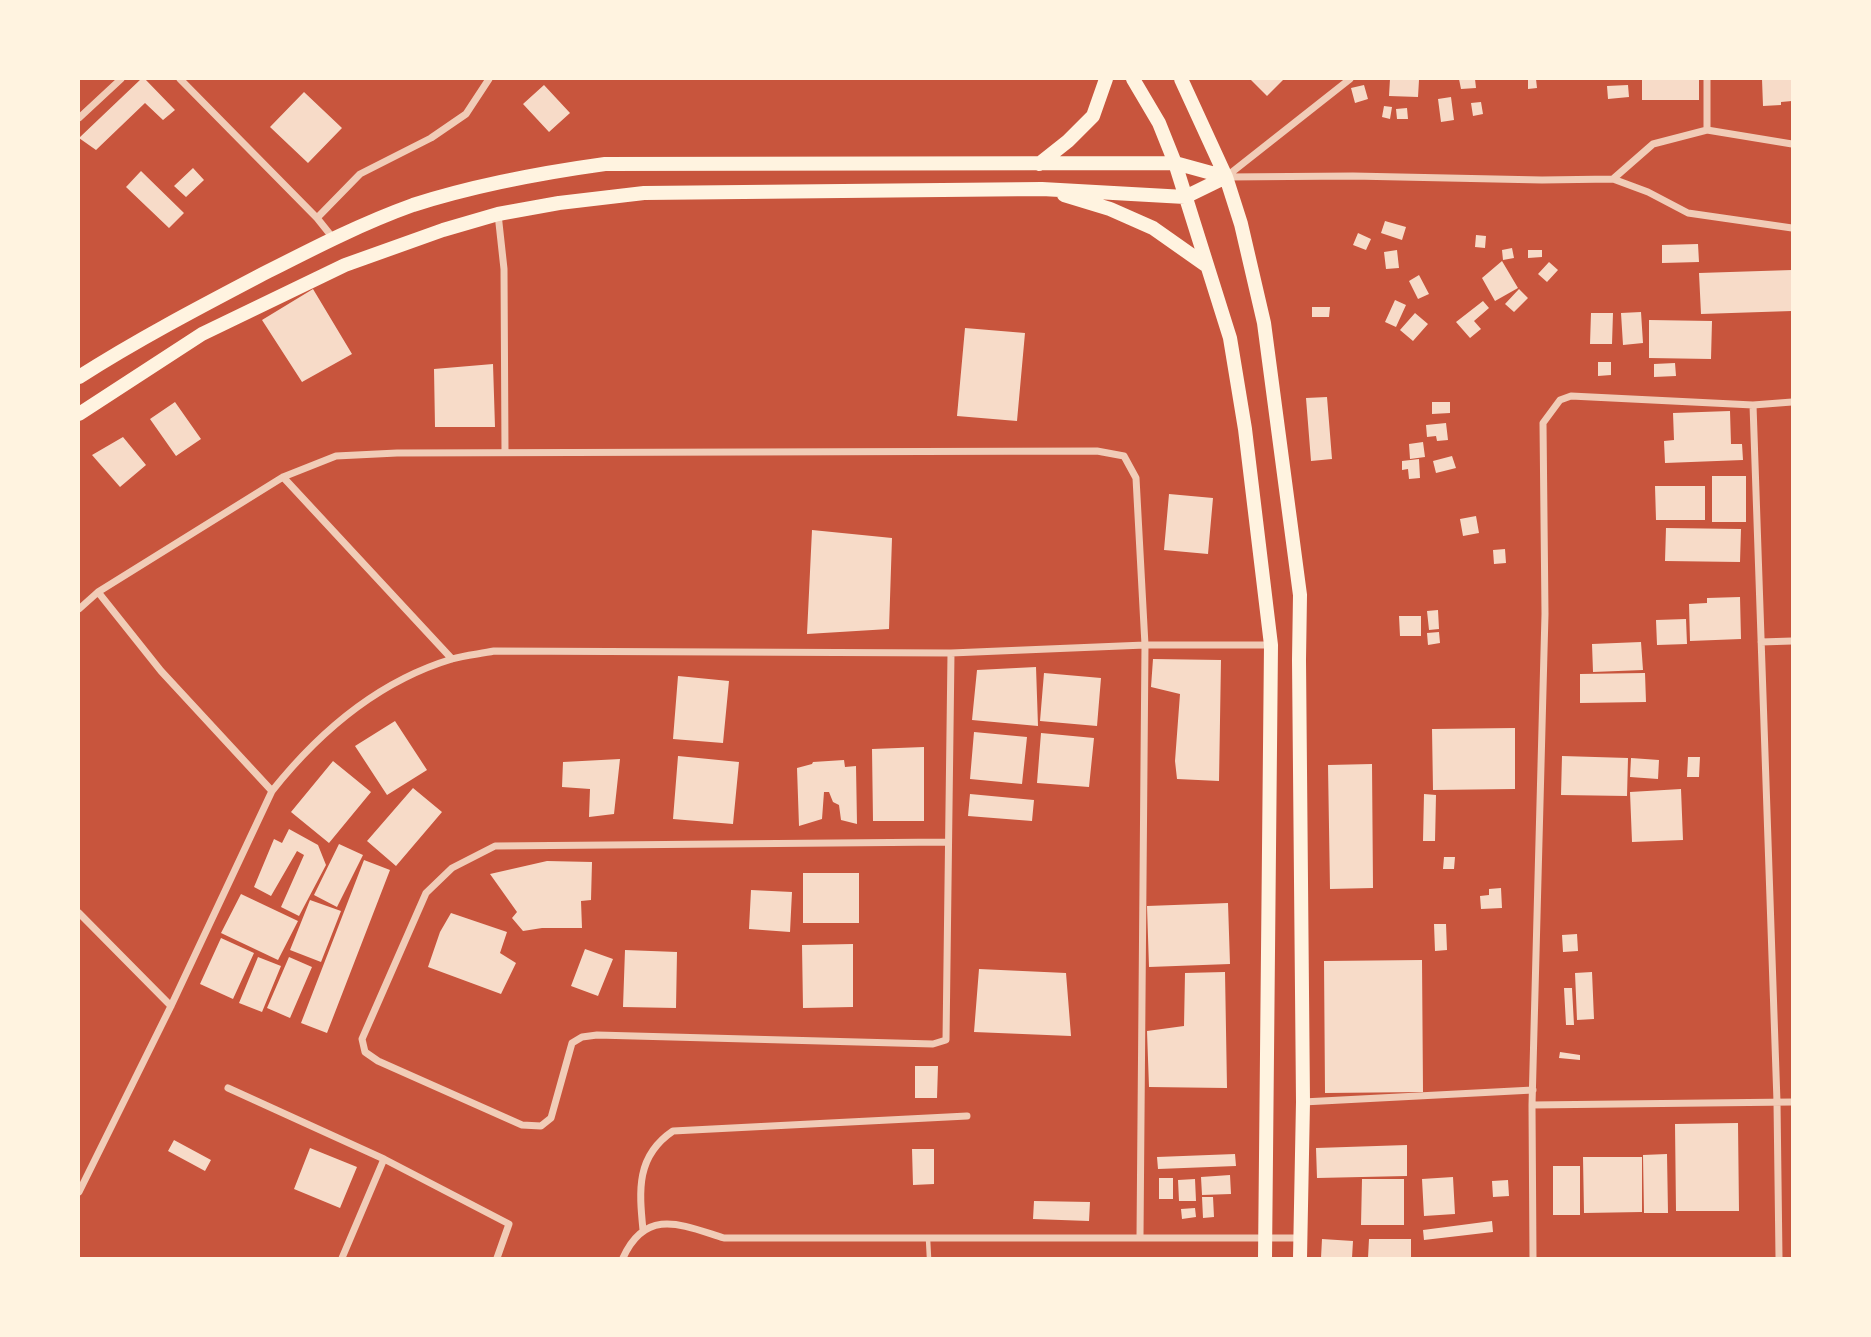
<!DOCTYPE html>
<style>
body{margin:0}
#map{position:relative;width:1871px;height:1337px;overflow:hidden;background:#c8553d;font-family:Manrope,sans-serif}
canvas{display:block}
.frame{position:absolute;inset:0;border:80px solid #fff3e0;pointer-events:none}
</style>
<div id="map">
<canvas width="1871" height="1337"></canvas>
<div class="frame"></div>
</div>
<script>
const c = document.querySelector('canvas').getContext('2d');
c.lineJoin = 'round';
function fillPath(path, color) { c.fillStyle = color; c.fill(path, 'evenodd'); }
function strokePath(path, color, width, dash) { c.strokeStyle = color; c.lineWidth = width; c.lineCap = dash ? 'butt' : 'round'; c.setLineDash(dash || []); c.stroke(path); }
fillPath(new Path2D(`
 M141,79H145L175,110L163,120L145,103L96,150L79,138Z
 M1250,79H1284L1267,96Z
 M1390,79L1419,80L1418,97L1389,96Z
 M1459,79H1475L1476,88L1461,89Z
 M1528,79H1536L1537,88L1528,89Z
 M1642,79H1699V100H1642Z
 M1762,79H1792V101L1781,102V105L1763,106Z
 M544,85L570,113L549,132L523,104Z
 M1364,85L1368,99L1355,103L1351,88Z
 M1628,85L1629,97L1608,99L1607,86Z
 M304,92L342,128L308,163L270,127Z
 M1451,97L1454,120L1441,122L1438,99Z
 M1481,102L1483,114L1473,116L1471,103Z
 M1384,106L1392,107L1390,119L1382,117Z
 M1407,108L1408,119H1397L1396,109Z
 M193,168L204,180L186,197L174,186Z
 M141,171L184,213L169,228L126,187Z
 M1385,221L1406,227L1402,240L1381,233Z
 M1358,233L1371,239L1366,250L1353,245Z
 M1476,235L1486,236L1485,248L1475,247Z
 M1698,244L1699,262L1662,263V245Z
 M1512,248L1514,258L1503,260L1502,250Z
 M1397,250L1399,268L1386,269L1384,252Z
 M1528,250H1542V257L1528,258Z
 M1502,261L1518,288L1495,301L1482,278Z
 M1549,262L1558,270L1547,282L1538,274Z
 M1792,270V311L1701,314L1699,273Z
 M1419,275L1429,294L1418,299L1409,281Z
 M313,289L352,354L302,382L262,320Z
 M1519,289L1528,298L1514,312L1505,304Z
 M1395,300L1406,305L1396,327L1385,322Z
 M1483,301L1489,308L1474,321L1481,329L1470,338L1456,322Z
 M1312,307H1330L1329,317H1312Z
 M1641,312L1643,343L1623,345L1621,313Z
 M1415,313L1428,324L1413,341L1400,330Z
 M1591,313H1613L1612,344H1590Z
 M1649,320L1712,321L1711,359L1649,358Z
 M965,328L1025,333L1017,421L957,416Z
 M1598,362H1611V375L1598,376Z
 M1675,363L1676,376L1654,377V364Z
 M493,364L495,427H435L434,369Z
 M1327,397L1332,459L1311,461L1306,398Z
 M175,402L201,439L176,456L150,419Z
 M1432,402H1450V413L1432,414Z
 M1730,411L1731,444H1742L1743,460L1665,463L1664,441L1674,440L1673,413Z
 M1446,423L1448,440L1437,441L1436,436L1427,437L1426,425Z
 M123,437L146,465L120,487L92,455Z
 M1423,442L1425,457L1410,459L1409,444Z
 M1452,456L1456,468L1436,473L1433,461Z
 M1419,459L1420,478L1409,479L1408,469L1402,470V461Z
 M1712,476H1746V522H1712Z
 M1655,486H1705V520H1656Z
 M1169,494L1213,498L1208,554L1164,550Z
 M1476,516L1479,533L1463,536L1460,519Z
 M1666,528L1741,529L1740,562L1665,561Z
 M812,530L892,538L889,629L807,634Z
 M1505,549L1506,563L1494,564L1493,550Z
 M1740,597L1741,639L1690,641L1689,604L1707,603V598Z
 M1438,610L1439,629L1429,630L1427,611Z
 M1399,616H1421V636H1400Z
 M1686,619L1687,644L1657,645L1656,620Z
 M1439,632L1440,643L1428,645L1427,633Z
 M1641,642L1643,670L1593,672L1592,644Z
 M1153,659L1221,660L1219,781L1177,779L1175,761L1180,694L1151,687Z
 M1036,667L1038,726L972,720L977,670Z
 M1044,673L1101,678L1097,726L1040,721Z
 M1645,673L1646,702L1580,703V674Z
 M678,676L729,681L723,743L673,739Z
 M395,721L427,770L387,795L355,746Z
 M1515,728V789L1433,790L1432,729Z
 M974,732L1027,737L1022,784L970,779Z
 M1041,733L1094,738L1089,787L1037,783Z
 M924,747V821H873L872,749Z
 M678,756L739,762L733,824L673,819Z
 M1562,756L1628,758L1627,796L1561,795Z
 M1688,757H1700L1699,777H1687Z
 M1631,758L1659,760L1658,779L1630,777Z
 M620,759L614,814L589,817L590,789L562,787L563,762Z
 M844,760L845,767L856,766L857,824L841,820L839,805L833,802L829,792H824L822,819L799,826L797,768L812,764L813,762Z
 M333,761L371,792L329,843L291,812Z
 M1372,764L1373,888L1330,889L1328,765Z
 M413,788L442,812L396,866L367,841Z
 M1681,789L1683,840L1632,842L1630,792Z
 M970,794L1034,800L1032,821L968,816Z
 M1424,794L1436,795L1435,841H1423Z
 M289,829L318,845L326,865L299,916L281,907L304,855L297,851L271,896L254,887L274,839L282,843Z
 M339,844L363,855L337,907L314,895Z
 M1444,857H1455L1454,869H1443Z
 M364,860L390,870L327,1033L301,1023Z
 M547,861L592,862L591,900L581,901L582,928H542L523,931L512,918L517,912L490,874Z
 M803,873H859V923H803Z
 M1501,888L1502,908L1481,909L1480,896L1489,895V889Z
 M751,890L792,892L790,932L749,929Z
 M241,894L298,921L278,960L221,933Z
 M310,900L341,911L321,962L290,950Z
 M1228,903L1230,964L1149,967L1147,906Z
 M451,913L507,932L500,953L516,963L501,994L428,967L440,932Z
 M1434,924H1446L1447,950L1435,951Z
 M1577,934L1578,951L1563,952L1562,935Z
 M221,938L254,953L233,999L200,984Z
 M853,944V1007L803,1008L802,945Z
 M585,949L613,959L598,996L571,986Z
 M625,950L677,952L676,1008L623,1007Z
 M258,957L281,966L262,1012L239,1003Z
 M289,957L312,967L290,1018L267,1008Z
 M1422,960L1423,1092L1325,1093L1324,961Z
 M979,969L1066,973L1071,1036L974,1032Z
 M1225,972L1227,1088L1149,1087L1147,1031L1184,1026L1185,973Z
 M1592,972L1594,1019L1577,1020L1575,973Z
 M1564,988H1572L1574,1025H1566Z
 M1560,1052L1580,1055V1060L1559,1058Z
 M915,1066H938L937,1098H915Z
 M1738,1123L1739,1211H1676L1675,1124Z
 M174,1140L211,1160L205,1171L168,1151Z
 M1407,1145V1176L1317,1178L1316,1148Z
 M310,1148L357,1167L340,1208L294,1189Z
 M912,1149H934V1184L913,1185Z
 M1235,1154L1236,1166L1158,1169L1157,1157Z
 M1667,1154L1668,1213H1644L1643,1155Z
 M1583,1157H1642V1212L1584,1213Z
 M1553,1166H1580V1215H1553Z
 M1230,1175L1231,1194L1202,1195L1201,1177Z
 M1453,1177L1455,1214L1424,1216L1422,1179Z
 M1159,1178H1173V1199H1159Z
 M1195,1179L1196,1201H1179L1178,1180Z
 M1362,1179H1404V1225H1361Z
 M1508,1180L1509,1196L1493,1197L1492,1181Z
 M1202,1197H1213L1214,1217L1203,1218Z
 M1034,1201L1090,1202L1089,1221L1033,1219Z
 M1195,1208L1196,1217L1182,1219L1181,1209Z
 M1492,1221L1493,1232L1424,1240L1423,1230Z
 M1322,1239L1353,1241L1352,1258H1321Z
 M1369,1239H1411V1258H1368Z`), '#f7dbc8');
strokePath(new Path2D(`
 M928,1239L929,1258`), '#f1ccb7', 4.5);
strokePath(new Path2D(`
 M180,79L317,218L333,238
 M79,118L121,79
 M1707,130V79
 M1227,176L1350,79
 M1226,177L1353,176L1542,180L1613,179L1653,144L1707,130L1792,144
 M1613,179L1648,192L1688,213L1792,228
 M498,214L504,269L505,452
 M317,218L360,174L431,138L466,114L489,79
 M283,477L452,659
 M98,592L161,671L272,791
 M79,609L98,592L283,477L336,456L397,453L1097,451L1124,456L1136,478L1145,645L1140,1236
 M1761,642L1792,641
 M947,842L495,846L452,868L426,893L362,1039L365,1052L378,1061L522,1125L541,1126L551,1118L572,1043L582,1037L597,1035L933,1044L946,1040L951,653
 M79,913L171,1006
 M228,1088L384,1159L509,1224L497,1258
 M1303,1102L1533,1090
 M1532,1105L1792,1102
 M79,1192L171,1006L272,791C319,732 379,681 452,659C465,655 480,654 494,651L951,653L1145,645H1270
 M643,1230C639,1190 636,1156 673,1131L967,1116
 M342,1258L384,1159
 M623,1258C646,1207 682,1225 724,1238H1300
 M1533,1258L1532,1105L1545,614L1543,423L1560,400L1571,396L1753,405
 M1779,1258L1777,1102L1753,405L1792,402`), '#f1ccb7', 7);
strokePath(new Path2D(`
 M1133,79L1159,123L1175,163L1230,338L1245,429L1271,645L1265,1258
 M1181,79L1226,177L1241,224L1264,323L1300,595L1299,660L1303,1102L1300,1258
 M1039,164L1068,141L1093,116L1106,79
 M1064,195L1110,209L1153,228L1207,266
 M79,377C137,340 198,308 259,276C310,250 360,224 413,205C475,185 540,173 605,164L1175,163L1226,177
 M79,414L202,334L345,265L443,230L498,214L559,203L644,193L1042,189L1185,197L1226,177`), '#fff3e0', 14);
</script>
